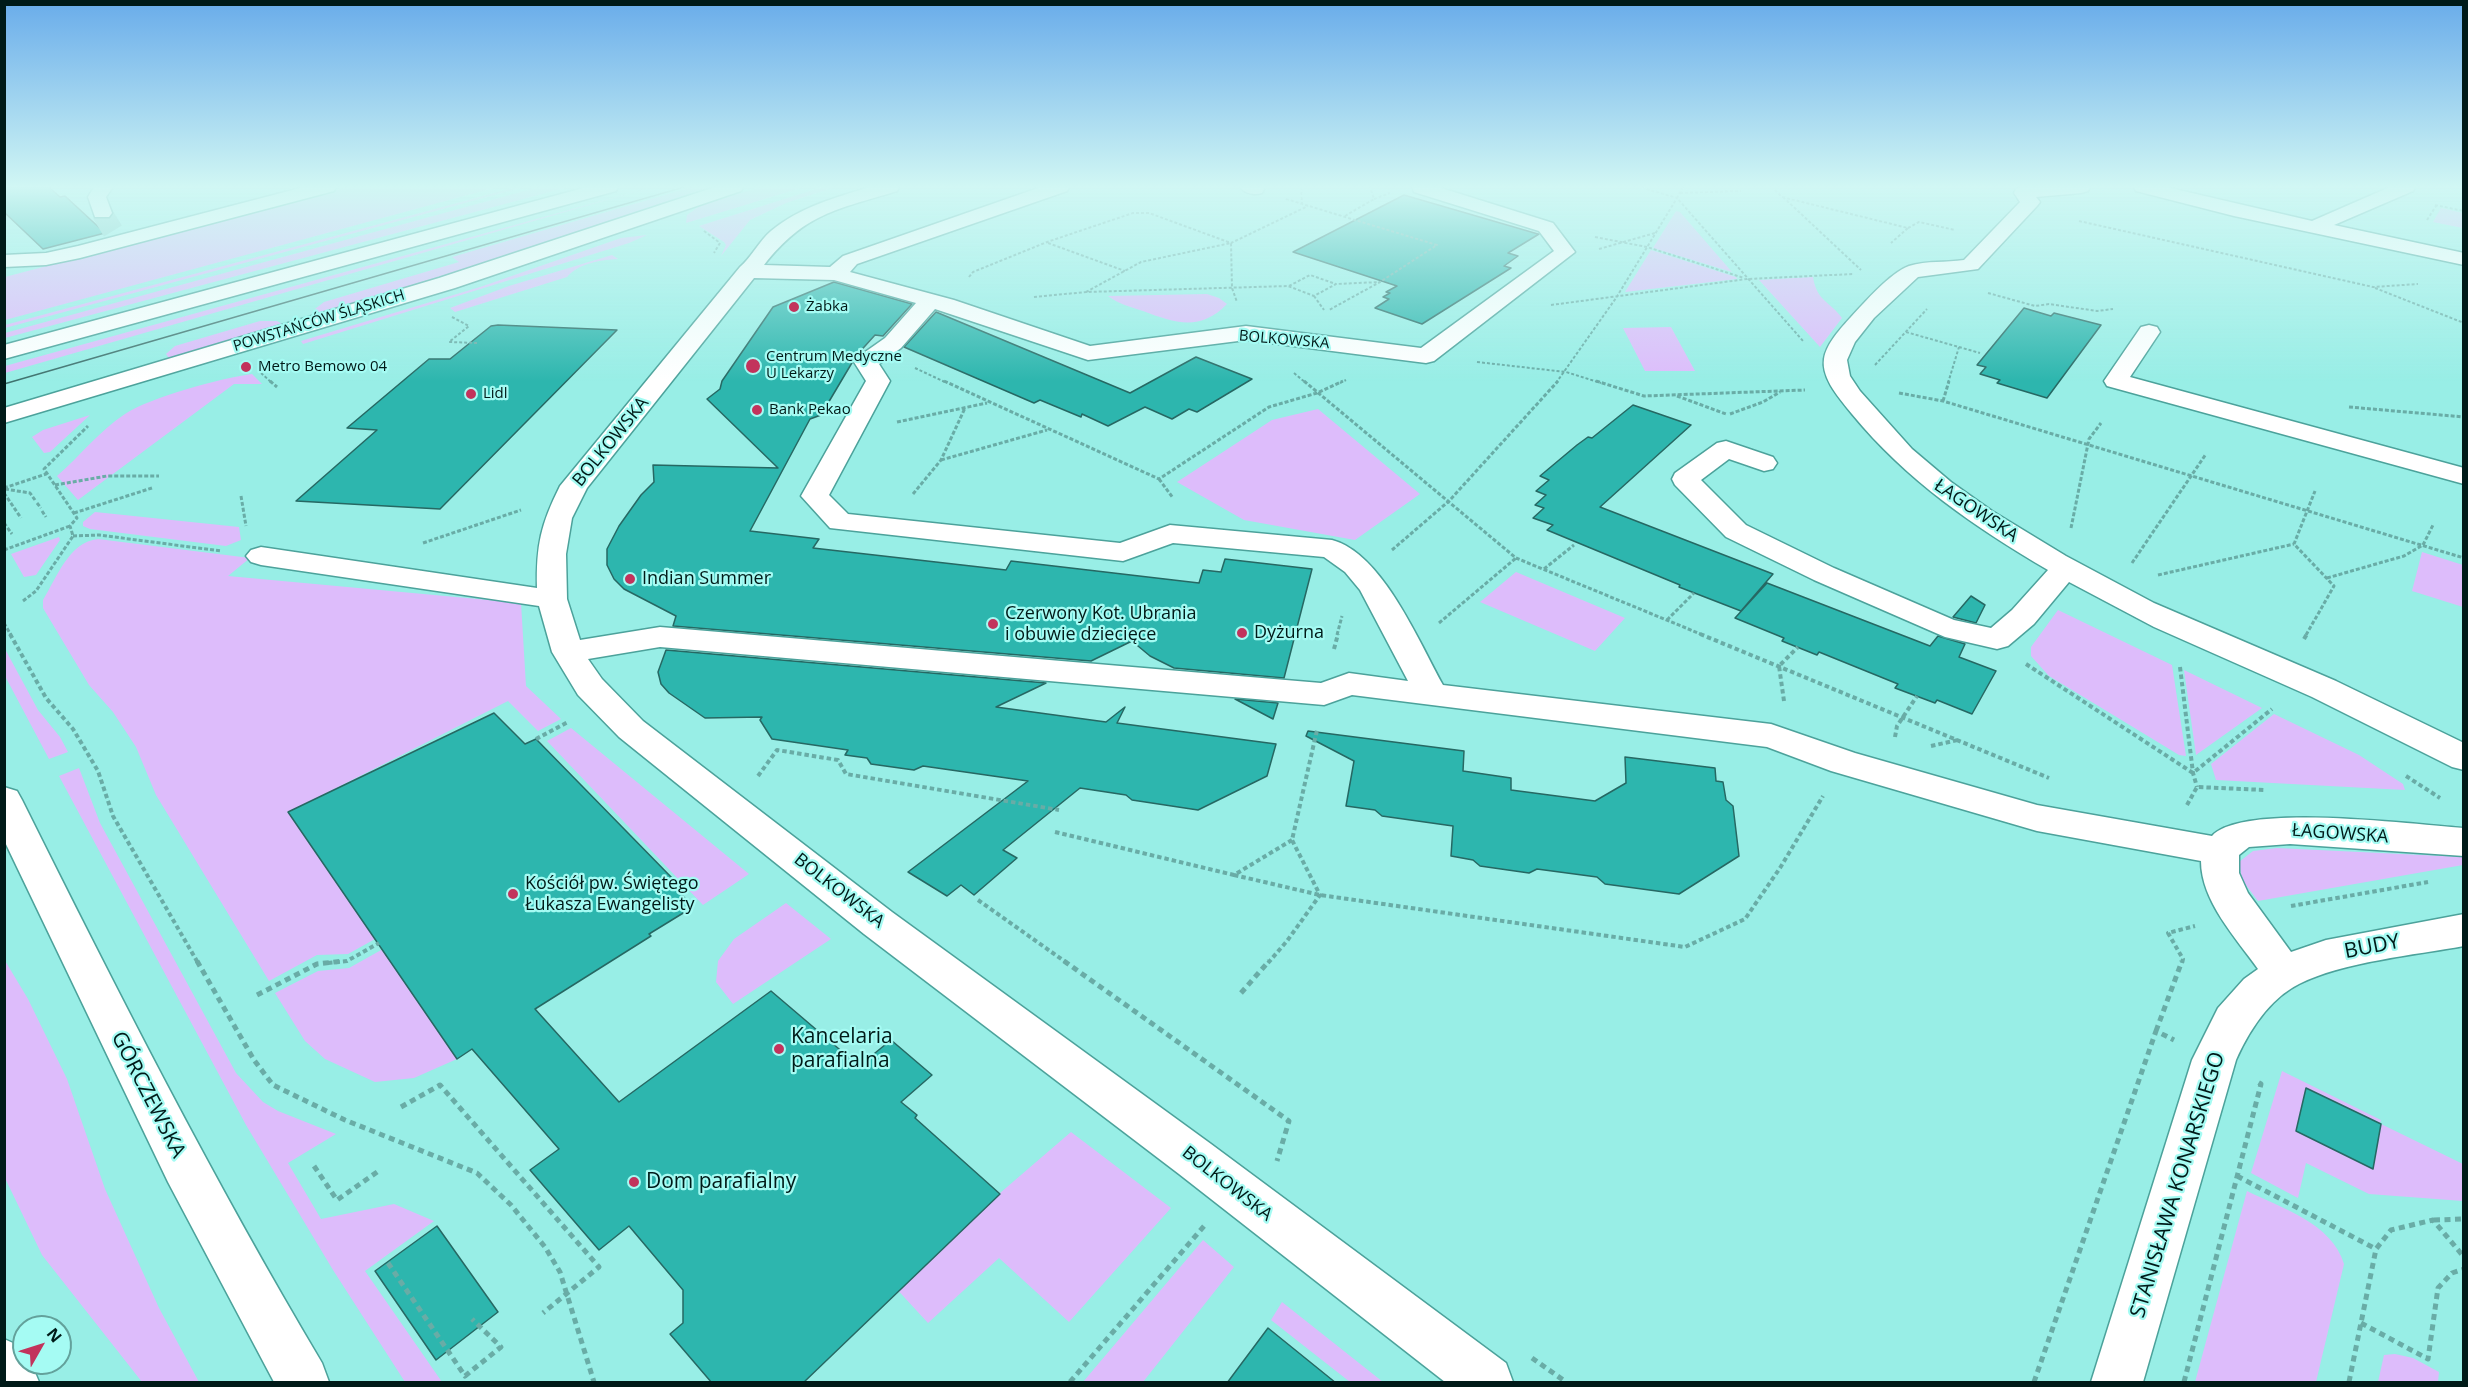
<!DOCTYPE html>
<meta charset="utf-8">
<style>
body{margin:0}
#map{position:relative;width:2468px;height:1387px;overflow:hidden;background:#98eee6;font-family:"Open Sans",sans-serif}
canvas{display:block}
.frame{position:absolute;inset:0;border:6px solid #001a18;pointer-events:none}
.north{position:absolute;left:12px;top:1315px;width:60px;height:60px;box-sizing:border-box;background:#a5fbf3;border:2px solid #63a19b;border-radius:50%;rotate:51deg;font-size:16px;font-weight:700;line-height:24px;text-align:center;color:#001a18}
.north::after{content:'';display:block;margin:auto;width:21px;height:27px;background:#c2335c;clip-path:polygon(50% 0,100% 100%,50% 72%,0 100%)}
</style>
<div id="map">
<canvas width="2468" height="1387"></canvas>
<div class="frame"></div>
<div class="north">N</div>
</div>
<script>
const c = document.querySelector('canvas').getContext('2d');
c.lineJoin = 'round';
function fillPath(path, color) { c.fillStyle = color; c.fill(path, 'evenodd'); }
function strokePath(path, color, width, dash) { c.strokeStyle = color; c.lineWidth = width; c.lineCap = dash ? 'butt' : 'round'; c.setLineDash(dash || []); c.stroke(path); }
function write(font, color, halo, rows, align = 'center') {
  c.font = font + ' "Open Sans",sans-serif'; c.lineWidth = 4.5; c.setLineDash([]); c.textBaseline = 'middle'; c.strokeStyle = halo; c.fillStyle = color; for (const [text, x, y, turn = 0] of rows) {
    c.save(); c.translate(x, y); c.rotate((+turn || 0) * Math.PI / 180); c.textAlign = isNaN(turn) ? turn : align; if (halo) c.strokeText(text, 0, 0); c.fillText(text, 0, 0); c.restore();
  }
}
fillPath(new Path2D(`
 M347,187H497L5,320V277Z
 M516,187H524L5,328V325Z
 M539,187H568L5,338V333Z
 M652,187L5,373V366Z
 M692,187H710L467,268L320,313L315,309L324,302L459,262L452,257Z
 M761,187H804L686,223L687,215L701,205Z
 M822,187H835L786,203L750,220L721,256L726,245L724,242L699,226Z
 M2441,208L2463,213V228L2433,222Z
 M1676,211L1680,212L1732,272L1653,248Z
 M647,235L629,243L303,344L301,341L480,287L621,238Z
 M1651,250L1736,277L1737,279L1625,292Z
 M612,255L618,259C600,260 579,263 567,277L455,312L450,308L509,286Z
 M1813,277C1817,302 1830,301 1842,318L1820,347L1759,280Z
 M1207,294L1219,298L1227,304C1200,332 1175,323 1143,311C1130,307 1119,304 1108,296Z
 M260,321H277L282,324L169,358L166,354L175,346Z
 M1671,327L1695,371H1645L1623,328Z
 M252,374L262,384H234L78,500L57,476C80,456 100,430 125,414C151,397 221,378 252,374Z
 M1318,409L1420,494L1355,540L1244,520L1177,482L1272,420Z
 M90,415L50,452L44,453L32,437L43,430Z
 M95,512L239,527L241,540L226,546L90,529L83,526V522Z
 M59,537L60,540L36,575L24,577L11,554Z
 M98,539L250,558L228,576L521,603L526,686L561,719L538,731L508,701L289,812L375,939L348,954L317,955L269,981L156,795L136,747L113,712L89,685L43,608V600C57,577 69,542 98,539Z
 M2422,552L2463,565V607L2412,591Z
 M1516,572L1625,618L1595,651L1480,602Z
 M2058,610L2172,665L2186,756L2179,755L2049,676L2031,656V647Z
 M5,649L38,710L60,737L68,752L49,759L5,676Z
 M2184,670L2262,708L2196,755Z
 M2274,714L2359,755L2403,784L2405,790L2216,780L2211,764Z
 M571,728L749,874L703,905L547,741Z
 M79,768L100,823L236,1073L263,1102L278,1111L336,1134L288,1163L321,1219L394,1204L434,1221L365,1271L442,1382H405L333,1270L246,1125L59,776Z
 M2277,848L2463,857V865L2258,901L2242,880L2239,862L2253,851Z
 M786,903L831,939L733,1004L716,982L718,961L734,939Z
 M383,949L457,1059L414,1078L375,1082L325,1059L305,1041L275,993L318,971L349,968Z
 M4,959L28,999L67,1079L105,1189L159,1308L199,1382H142L42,1255L5,1178Z
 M2282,1071L2381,1120L2380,1123L2306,1088L2296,1131L2373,1169L2381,1124L2463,1164V1201L2369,1194L2306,1163L2298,1198L2251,1173Z
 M1071,1132L1171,1208L1069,1322L999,1258L928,1323L893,1285Z
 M2247,1191C2281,1208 2332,1223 2344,1264L2316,1382H2195Z
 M1203,1240L1234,1267L1143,1382H1083Z
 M1282,1302L1383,1382H1350L1271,1320Z
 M2395,1354L2413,1358L2439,1372L2438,1382H2378L2384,1355Z`), '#ddbcfb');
const building = new Path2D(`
 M4,187H49L60,197L65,196L105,233L43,249L4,212Z
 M1404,195L1538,234H1539L1508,253L1518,256L1504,266L1511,268L1422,324L1375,308L1389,299L1383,297L1390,293L1386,292L1397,286L1293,252Z
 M834,282L912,304L883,336L875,335L856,356L821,415L810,419L750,531L819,539L813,548L1006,570L1011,561L1199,583L1203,570L1221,572L1225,559L1312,569L1284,678L1174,668L1150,656L1132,641L1091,661L673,626L676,616L624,589L614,579L607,565V549L619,526L641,495L654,482L653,465L778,468L707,399L720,389L722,381L773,307Z
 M2024,308L2051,316L2054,313L2101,325L2047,398L1997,383L2000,380L1980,374L1986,367L1977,365Z
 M936,312L1130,393L1196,357L1252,379L1197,412L1189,409L1172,419L1145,407L1108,426L1082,414L1081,417L1040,400L1034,403L904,347Z
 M498,325L617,330L440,509L296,501L377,430L347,428L429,359H450L491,326Z
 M1633,405L1691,425L1600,507L1773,574L1741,611L1679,587L1680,585L1547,530L1553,525L1533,518L1544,508L1535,505L1546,495L1536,491L1549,480L1540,476L1577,445L1588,437L1592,438Z
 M1767,583L1930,646L1938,636L1965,644L1959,657L1996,671L1972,714L1937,700L1935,703L1895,688L1898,684L1819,652L1817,655L1782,641L1784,638L1735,618Z
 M1971,596L1985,605L1976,623L1953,617Z
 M666,650L1046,683L996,707L1106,722L1125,707L1117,723L1276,744L1267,776L1198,810L1132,800L1126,795L1080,788L1003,850L1017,858L974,895L961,885L947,896L908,872L1028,781L923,766L914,770L871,764L867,758L845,755L848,750L772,739L760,720L762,717L705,718L669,693L661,684L658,672Z
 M1235,699L1278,703L1273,719Z
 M494,713L525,744L536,739L673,879L669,881L693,907L649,934L651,936L535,1009L619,1102L771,991L859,1066L891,1040L932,1075L901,1102L917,1115L915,1118L1000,1194L803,1383H712L670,1334L683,1323V1290L629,1226L599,1250L530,1170L559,1149L472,1049L457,1059L288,812Z
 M1308,731L1464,751L1463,771L1511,778V790L1595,801L1626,783L1625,757L1715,768L1716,781L1723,782L1726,800L1733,806L1739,856L1679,894L1605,884L1597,877L1537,869L1529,873L1480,866L1473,860L1451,856L1453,826L1382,816L1375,810L1346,806L1354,761L1306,736Z
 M2306,1088L2381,1124L2373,1169L2296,1131Z
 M437,1226L498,1312L436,1360L375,1271Z
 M1268,1328L1336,1383H1227Z`);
fillPath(building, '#2db6ae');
strokePath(building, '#266863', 1.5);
strokePath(new Path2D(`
 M102,213L113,231`), '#81cec7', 21, [21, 10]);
const minor = new Path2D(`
 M94,187H113L106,197L112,213L109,217H95L88,197Z
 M304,187H336L334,191L80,258L46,265L4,267V255L46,253L78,246Z
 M870,187H899L897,191C836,210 805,213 764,265L830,267L843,256L1041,187H1069L1067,191L857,264L850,272L954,300L1090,346L1246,326L1421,348L1554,251L1539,231L1414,192L1412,187H1438L1553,223L1575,252L1434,361L1426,363L1246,340L1088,360L935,309L901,348L879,364L890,381L829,495L848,514L1120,543L1170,525L1332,540C1382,553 1419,642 1443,685L1771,724L1855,753L2037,805L2212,836C2243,802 2415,825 2464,828V856L2290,844L2249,847L2239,855V873L2248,893L2291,952L2326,940L2464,914V946C2415,955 2342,962 2299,984C2269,999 2249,1031 2236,1060L2143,1382H2091L2192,1060L2218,1008L2244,979L2258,969C2236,938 2201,901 2201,861L2037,831L1831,771L1767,747L1352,695L1324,705L660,647L588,659L602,679L643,721L892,912L1211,1144L1506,1363L1513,1382H1445L1179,1174L864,934L619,737L578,695L552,652L539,606L261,565L251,562L246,556L251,550L261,547L537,588C536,545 541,524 560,486L740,267C752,257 759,241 771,231C800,207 834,198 870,187ZM754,278L834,280L916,303L885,338L858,357L854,362L866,381L801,496L830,528L1123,561L1173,543L1324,557L1345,572L1360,590L1408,681L1349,673L1321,683L660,627L580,640L567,599L566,554L572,518L587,488Z
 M1240,187H1263L1264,189L1262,193C1254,195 1245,194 1240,187Z
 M2024,187H2090L2088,191L2081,193L2036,197L2040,202L2037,206L1978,269L1918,277L1874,318L1855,342L1847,360L1850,376L1860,391L1912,449L1951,482L1992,511L2066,556L2154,603L2336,681L2464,743V770L2452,767L2312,697L2154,627L2069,582L2034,624L2008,646L1997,649L1945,637L1814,580L1726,537L1675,485L1672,479L1675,473L1717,443L1726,441L1773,457L1777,463L1773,469L1764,471L1729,459L1701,480L1746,525L1834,568L1954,620L1991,628L2012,610L2048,570C1975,527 1907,481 1852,414C1841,400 1821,379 1824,359C1826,344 1841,328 1851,317C1865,302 1890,273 1909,266C1927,260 1946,263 1964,260L2020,202L2014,193L2016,189Z
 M2134,187H2166L2312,221L2390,187H2415L2413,191L2334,225L2464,253V265L2234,216L2136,191Z
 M2149,325L2157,327L2160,332L2130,377L2464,468V484L2107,386L2104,381L2141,327Z`);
const major = new Path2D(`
 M587,187H618L616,191L4,359V345Z
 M715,187H743L741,191L455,288L4,423V408L439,278Z
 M4,787L17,791L22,800C117,991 213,1180 322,1363L329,1382H274L168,1182L4,840Z
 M4,1339L22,1347L24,1363H31L39,1382H4Z`);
strokePath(minor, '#4ca29b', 3);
strokePath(major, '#4ca29b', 3);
strokePath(new Path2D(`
 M1301,187L1302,204
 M1683,187L1677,198L1803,341
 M1777,187L1774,189L1782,197L1908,228L1891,243
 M1680,193L1741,191
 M1783,197L1861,270
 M1286,199L1437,245L1380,282L1329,310
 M1374,199L1390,193
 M2435,205L2464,211
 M1345,216L1374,199L1370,187
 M2427,220L2436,206
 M2079,221L2373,287L2418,284
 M1908,228L1919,222L1955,230
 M704,231L720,243L714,253
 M1595,237L1647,247L1744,278
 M1048,243L1125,271
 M1599,249L1655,233
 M969,277L973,272L1047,242L1133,213H1149L1231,243L1308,206
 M1289,286L1310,275L1336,284
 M2375,288L2464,323
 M1086,292L1141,262L1231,243L1232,288L1237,302
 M1988,293L2035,306L2049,304L2097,311L2113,309
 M1314,296L1324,310
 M1034,297L1086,292L1288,286L1314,296L1336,284L1380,282
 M1551,305L1747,279L1853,274
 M452,317L469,326L449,342L477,343
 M1906,332L1980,353
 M1477,362L1566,372L1601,383
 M1875,365L1927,309
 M915,368L947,383
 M261,373L272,383
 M1294,373L1306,383
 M1340,383L1346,380
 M1556,383L1616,298L1677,198L1640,187
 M1948,383L1959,347`), '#69aca6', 2, [3, 2]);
strokePath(new Path2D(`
 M270,381L277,387
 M944,381L1159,479L1269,407L1317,393L1343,381
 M1304,381L1516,558L1703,635
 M1596,381L1644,396L1805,390
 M1899,393L1943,401L2464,558
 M1677,396L1726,414
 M1943,401L1949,381
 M2349,407L2464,417
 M1730,414L1763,402L1780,392
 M897,422L987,403
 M941,460L1047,430
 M1159,479L1173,498
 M55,485L107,476H159
 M4,488L46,474
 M5,489L30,493L35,500
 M4,493L21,518
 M913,494L941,460L965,408
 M241,496L246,526
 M37,503L41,508
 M42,511L46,517
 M74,513L152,488
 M4,523L12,534
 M2071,528L2089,439L2101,423
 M73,536L99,535L221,551
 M423,543L521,510
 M4,550L70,526
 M1392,550L1449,501L1558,381
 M2132,563L2206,454
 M1544,569L1574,545
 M2158,575L2294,544
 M2327,578L2404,556L2423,545L2433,525
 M23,601L36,591L73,536L70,526L77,518L44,469L88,426
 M1667,620L1694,593
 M4,623L11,635
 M1439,623L1516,558
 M1337,635L1342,616
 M2306,635L2334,586L2294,544L2315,491`), '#69aca6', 3, [4, 2]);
strokePath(new Path2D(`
 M10,634L46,698L73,729L98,771L113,816L198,963
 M1700,634L2049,778
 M2304,639L2307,634
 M1334,649L1338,634
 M2026,664L2193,773L2272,709
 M2180,667L2193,773L2197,787
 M1784,701L1779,666L1798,647
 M1895,737L1897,726L1917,696
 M536,739L568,722
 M1931,746L1958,740
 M758,776L777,750L838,760L846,774L1059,810
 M2406,776L2440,798
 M2187,805L2197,787L2265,790
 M1055,832L1234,875L1292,840
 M1234,875L1320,895L1685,947L1745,919L1780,868L1823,796
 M978,900L1067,963
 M2291,906L2428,882
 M328,963L347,961L379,943
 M1268,963L1287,941L1320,895L1292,840L1317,730
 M2182,963L2183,959L2168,933L2195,926`), '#69aca6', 4, [4.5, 3]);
strokePath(new Path2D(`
 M197,961L254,1060L273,1085L345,1120L477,1173L511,1205L545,1247L560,1272L594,1382
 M1064,961L1289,1121L1277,1161
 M1241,993L1269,961
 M257,995L317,964L343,961
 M2156,1031L2182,961
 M401,1107L440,1085L599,1267L543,1313
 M314,1166L337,1200L380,1170
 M2237,1176L2376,1249
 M2434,1220L2464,1219
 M388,1263L465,1376L501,1347L472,1319
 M2361,1323L2428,1359L2438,1288L2452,1273L2464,1269
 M1532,1358L1566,1382
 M1070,1382L1205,1225
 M2034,1382L2156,1031L2174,1040
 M2184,1382L2261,1084L2256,1081
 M2349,1382L2376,1249L2391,1230L2433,1220L2464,1257`), '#69aca6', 5, [6, 4.5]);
fillPath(minor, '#fff');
fillPath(major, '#fff');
strokePath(new Path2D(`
 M4,384L684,187`), '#3f726e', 1.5);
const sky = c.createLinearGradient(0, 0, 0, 381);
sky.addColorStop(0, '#69acea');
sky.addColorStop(0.49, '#d1f7f4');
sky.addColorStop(1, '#d1f7f400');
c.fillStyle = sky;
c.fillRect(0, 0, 2468, 381);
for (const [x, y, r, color] of [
 [794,307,6,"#c2335c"],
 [753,366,8,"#c2335c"],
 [246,367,6,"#c2335c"],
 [471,394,6,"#c2335c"],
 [757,410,6,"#c2335c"],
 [630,579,6,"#c2335c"],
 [993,624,6,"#c2335c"],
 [1242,633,6,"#c2335c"],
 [513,894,6,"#c2335c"],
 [779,1049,6,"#c2335c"],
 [634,1182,6,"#c2335c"]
]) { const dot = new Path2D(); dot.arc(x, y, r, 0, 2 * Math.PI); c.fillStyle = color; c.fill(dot); strokePath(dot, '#a5fbf3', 2); }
write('15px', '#001a18', '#a5fbf3', [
 ["Żabka",806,307],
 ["Centrum Medyczne",766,357],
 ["U Lekarzy",766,374],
 ["Metro Bemowo 04",258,367],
 ["Lidl",483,394],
 ["Bank Pekao",769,410]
], 'left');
write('15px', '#001a18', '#a5fbf3', [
 ["POWSTAŃCÓW ŚLĄSKICH",319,321,-17],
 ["BOLKOWSKA",1284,340,5]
]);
write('18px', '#001a18', '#a5fbf3', [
 ["BOLKOWSKA",611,442,-51],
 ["ŁAGOWSKA",1976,511,34],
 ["ŁAGOWSKA",2340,834,4],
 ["BOLKOWSKA",839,891,38],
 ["BOLKOWSKA",1227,1184,38]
]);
write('18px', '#001a18', '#a5fbf3', [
 ["Indian Summer",642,579],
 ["Czerwony Kot. Ubrania",1005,614],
 ["i obuwie dziecięce",1005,635],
 ["Dyżurna",1254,633],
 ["Kościół pw. Świętego",525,884],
 ["Łukasza Ewangelisty",525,905]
], 'left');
write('21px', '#001a18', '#a5fbf3', [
 ["BUDY",2372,947,-11],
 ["GÓRCZEWSKA",148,1095,63],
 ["STANISŁAWA KONARSKIEGO",2178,1185,-73]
]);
write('21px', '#001a18', '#a5fbf3', [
 ["Kancelaria",791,1037],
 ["parafialna",791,1061],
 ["Dom parafialny",646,1182]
], 'left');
</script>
